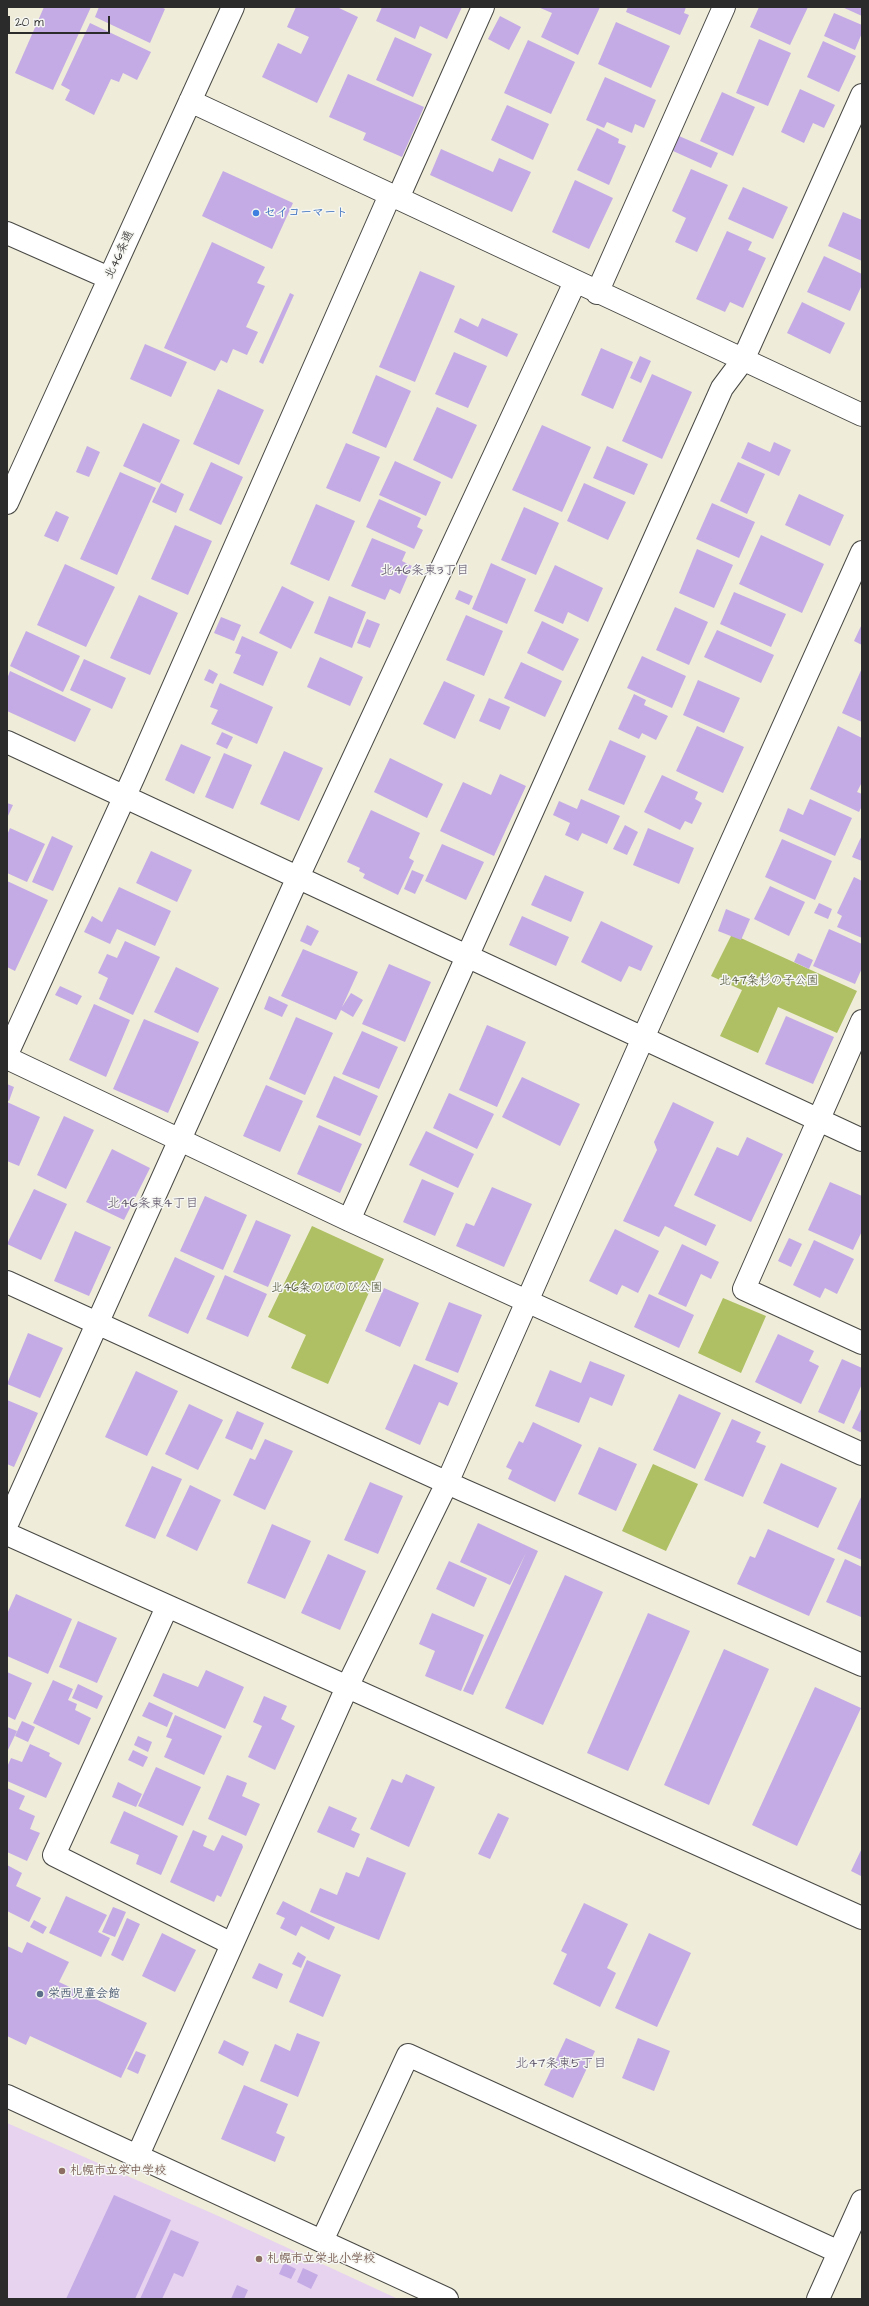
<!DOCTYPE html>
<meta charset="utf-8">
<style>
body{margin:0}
#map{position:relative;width:869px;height:2306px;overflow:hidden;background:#efecd9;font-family:"Architects Daughter",sans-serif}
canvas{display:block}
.frame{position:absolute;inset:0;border:8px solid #2b2b2b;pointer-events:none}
.scale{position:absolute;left:8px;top:16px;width:102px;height:18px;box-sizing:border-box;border:2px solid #2b2b2b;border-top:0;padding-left:5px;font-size:12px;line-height:14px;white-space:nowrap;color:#2b2b2b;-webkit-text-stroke:3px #f6f6f2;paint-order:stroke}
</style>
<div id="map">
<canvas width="869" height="2306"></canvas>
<div class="frame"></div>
<div class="scale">20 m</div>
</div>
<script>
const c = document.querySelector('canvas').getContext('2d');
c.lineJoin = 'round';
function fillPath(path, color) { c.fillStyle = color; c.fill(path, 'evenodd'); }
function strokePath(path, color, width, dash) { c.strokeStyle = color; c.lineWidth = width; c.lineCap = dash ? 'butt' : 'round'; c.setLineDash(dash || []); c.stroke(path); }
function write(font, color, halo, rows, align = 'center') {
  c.font = font + ' "Architects Daughter","Klee One",sans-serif'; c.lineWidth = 3; c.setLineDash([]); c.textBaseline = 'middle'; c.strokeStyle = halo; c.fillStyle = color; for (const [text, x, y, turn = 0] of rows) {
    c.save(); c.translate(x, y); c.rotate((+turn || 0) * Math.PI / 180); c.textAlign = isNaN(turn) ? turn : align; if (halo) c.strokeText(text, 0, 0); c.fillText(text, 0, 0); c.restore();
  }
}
fillPath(new Path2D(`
 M7,2123L225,2219L398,2299H7Z`), '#e7d2ef');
fillPath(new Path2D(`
 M732,934L857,991L837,1033L778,1007L758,1053L720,1036L742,990L711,976Z
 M312,1226L384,1259L328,1384L291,1368L306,1335L268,1317Z
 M723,1298L766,1316L741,1373L698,1353Z
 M653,1464L698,1484L666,1551L622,1531Z`), '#aec063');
fillPath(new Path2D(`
 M44,7H91L53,90L15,73Z
 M99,7H161L165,9L150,43L95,17Z
 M296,7H337L358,17L317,103L262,77L278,43L301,54L309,37L287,27Z
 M382,7H462L447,39L420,26L415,39L376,21Z
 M538,7H600L578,55L541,37L552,13Z
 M628,7H686L684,13L689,15L680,35L626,12Z
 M759,7H808L790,45L750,27Z
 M842,7H862V16Z
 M834,13L862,25V33L855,50L824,36Z
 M500,16L521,27L509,50L488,39Z
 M616,22L670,46L651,88L598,64Z
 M90,23L151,52L137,80L123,73L119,82L111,79L94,115L65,100L70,90L61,85Z
 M395,37L432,54L413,97L376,80Z
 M759,39L791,53L768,106L736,93Z
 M528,40L575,62L551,114L504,93Z
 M823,41L856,56L839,92L807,77Z
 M348,74L424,107L402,157L363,140L366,133L329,117Z
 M605,77L656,100L644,128L635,124L632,133L607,122L604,128L586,120Z
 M800,89L835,105L824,128L813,123L804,143L781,132Z
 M722,92L755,107L733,156L700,141Z
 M507,105L549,124L533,160L491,140Z
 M597,128L619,139L618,143L626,146L609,185L577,170Z
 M679,136L718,153L711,168L673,151Z
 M441,149L493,172L499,158L531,172L512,212L430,175Z
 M691,169L728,185L697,252L675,242L686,218L672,211Z
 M223,171L293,203L272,249L202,216Z
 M575,180L613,198L589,249L552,232Z
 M743,187L788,207L773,239L728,219Z
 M843,212L862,220V261L828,246Z
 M727,231L752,242L748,250L766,258L743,308L730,302L725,312L696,299Z
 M212,242L265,267L257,283L265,286L246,327L258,332L247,355L233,349L227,363L221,360L215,371L164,348Z
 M824,256L862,274V285L850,311L807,292Z
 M420,271L455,286L415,382L379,367Z
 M290,293L294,295L263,364L259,362Z
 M802,302L845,323L830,354L787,333Z
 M460,318L478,327L482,318L518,334L507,357L454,332Z
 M145,344L187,362L171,397L130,379Z
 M601,348L633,362L613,409L581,395Z
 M454,352L487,366L468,408L435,394Z
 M640,356L651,361L641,383L630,378Z
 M652,374L692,392L662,459L622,441Z
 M376,375L411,391L386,448L352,433Z
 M218,389L264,410L239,465L193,444Z
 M437,407L477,425L452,479L413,460Z
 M143,423L180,440L160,483L123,466Z
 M542,425L591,447L562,512L512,490Z
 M748,442L770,452L774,442L791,450L779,476L741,458Z
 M346,443L380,457L360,502L326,488Z
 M87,446L100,452L89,477L76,472Z
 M607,446L648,464L634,495L593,478Z
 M395,461L441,482L426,516L379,495Z
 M211,462L243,477L221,525L189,510Z
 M738,462L765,474L747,514L720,501Z
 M120,472L156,488L117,575L80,559Z
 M161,483L184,494L176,513L152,502Z
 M584,483L626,502L608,540L567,521Z
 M799,494L844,515L830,546L785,525Z
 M379,499L421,518L417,527L423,530L414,549L366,527Z
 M712,503L755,522L739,558L696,539Z
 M316,504L355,521L329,581L290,564Z
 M524,507L559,523L536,575L501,560Z
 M56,511L69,517L58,542L44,536Z
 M175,525L212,541L188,595L151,579Z
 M761,535L824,564L802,613L739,584Z
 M372,538L406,552L402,561L412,566L400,594L390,589L385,600L351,586Z
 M697,549L733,565L714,608L679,593Z
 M491,563L526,579L507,624L472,609Z
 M65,564L115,587L86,647L37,625Z
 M555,565L603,588L588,622L568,612L563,624L534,611Z
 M282,586L314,602L291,649L259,633Z
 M459,590L473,596L469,605L455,599Z
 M734,592L786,614L771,647L720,624Z
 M139,595L178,613L150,675L110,658Z
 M329,596L366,612L352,648L314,633Z
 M675,607L708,622L689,665L656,650Z
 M466,615L503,631L484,676L446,660Z
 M221,617L241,625L234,641L214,633Z
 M367,619L380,624L370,648L357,643Z
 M542,621L579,639L563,671L527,653Z
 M861,626L862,627V645L854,641Z
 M717,630L774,655L761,683L704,657Z
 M26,631L80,656L63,692L10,666Z
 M242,636L278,652L263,686L233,673L241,655L235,653Z
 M642,656L686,676L672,708L627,688Z
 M320,657L363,677L350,706L307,687Z
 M84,659L126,678L112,709L70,690Z
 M521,662L562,681L545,717L504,698Z
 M862,668V722L842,713Z
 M209,669L218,674L213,684L204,680Z
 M10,671L91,709L75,742L7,711V679Z
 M698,680L740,698L724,733L683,715Z
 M444,681L475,695L455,739L423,724Z
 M220,683L273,707L257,744L211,724L218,710L210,707Z
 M634,694L646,700L644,705L668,716L656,740L642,733L639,739L618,729Z
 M489,698L510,707L500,730L479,721Z
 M697,726L744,747L723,793L676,771Z
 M838,726L862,738V782L857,792L862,794V806L859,812L810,789Z
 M222,732L233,737L227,749L216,744Z
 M610,740L646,756L624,805L588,790Z
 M181,744L211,757L194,794L165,780Z
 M284,751L323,768L299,821L260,804Z
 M224,753L252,765L233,809L205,797Z
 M390,758L443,784L427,818L374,792Z
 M500,774L526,786L494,856L440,831L463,782L491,795Z
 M662,775L698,792L695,799L702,803L692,824L685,821L680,830L644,812Z
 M581,799L620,816L607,844L582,833L578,841L565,835L570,823L553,815L559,801L577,809Z
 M810,799L852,818L835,856L779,831L788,808L803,815Z
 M7,803L13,805L7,818Z
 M371,810L420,833L409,858L414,861L398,895L363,878L365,874L359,871L360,868L347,862Z
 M625,825L638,832L627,855L613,849Z
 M10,828L45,844L27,882L7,873V835Z
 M648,828L694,848L679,884L633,865Z
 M862,835V861L852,857Z
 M52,836L73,846L53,891L32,882Z
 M782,839L832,861L815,900L765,877Z
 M442,844L484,862L466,900L425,881Z
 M151,851L192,870L177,902L136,883Z
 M412,870L424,875L415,894L404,889Z
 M545,875L584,892L571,922L531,905Z
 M854,877L862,881V938L837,927L842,916L837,913Z
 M7,881L48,900L15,971L7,967Z
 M770,886L805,902L789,936L754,919Z
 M119,887L171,911L155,946L117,929L110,944L84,932L92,916L102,922Z
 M819,903L832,909L828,919L814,913Z
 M726,909L750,919L741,940L718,931Z
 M522,916L569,937L556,966L509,945Z
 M601,921L653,946L641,971L629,966L621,982L581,962Z
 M307,925L319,931L311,946L300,941Z
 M829,929L862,944V968L855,984L813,966Z
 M125,941L160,957L133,1015L99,999L108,978L98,973L107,954L117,958Z
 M303,949L358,972L342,1007L351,993L363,1000L353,1017L341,1010L336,1020L281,996Z
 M798,953L813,960L809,969L794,962Z
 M389,964L431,982L405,1042L362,1024Z
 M176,967L219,988L198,1033L154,1012Z
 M60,986L82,996L77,1005L55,995Z
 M269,996L288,1005L282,1017L264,1009Z
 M94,1004L130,1020L106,1077L69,1060Z
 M786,1016L834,1037L813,1084L765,1064Z
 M296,1017L333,1033L305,1095L269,1079Z
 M144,1019L199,1042L168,1113L113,1089Z
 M487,1025L526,1042L497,1107L459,1090Z
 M362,1031L398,1047L379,1089L342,1074Z
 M334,1076L378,1096L360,1136L316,1117Z
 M522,1077L580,1104L560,1146L502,1117Z
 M7,1084L14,1087L9,1101L7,1100Z
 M266,1085L303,1101L280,1152L243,1136Z
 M449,1093L494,1114L477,1149L433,1128Z
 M7,1102L40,1117L19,1166L7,1161Z
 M673,1102L714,1122L674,1206L716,1225L706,1246L665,1226L659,1237L623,1221L657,1150L654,1142Z
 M64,1116L94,1130L66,1189L37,1175Z
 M319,1125L362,1144L340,1193L297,1174Z
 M426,1131L474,1154L458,1188L409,1165Z
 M747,1137L783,1154L751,1222L694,1195L717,1147L738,1156Z
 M112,1149L150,1168L124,1220L86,1202Z
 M422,1179L454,1193L435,1236L403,1222Z
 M830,1182L862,1196V1231L853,1250L808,1230Z
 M492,1187L532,1204L504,1267L456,1246L466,1223L474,1226Z
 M34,1189L67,1204L41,1260L7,1244Z
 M205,1196L247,1215L223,1270L180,1251Z
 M256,1220L291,1235L268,1287L233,1272Z
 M615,1229L659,1251L638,1293L622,1285L617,1295L589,1281Z
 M75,1231L111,1247L89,1296L54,1281Z
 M789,1238L802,1244L791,1267L778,1261Z
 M814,1240L854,1259L837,1294L825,1288L820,1298L793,1285Z
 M682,1244L719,1262L711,1279L701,1274L686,1307L658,1294Z
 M175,1257L215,1276L188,1334L148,1316Z
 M225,1275L267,1294L248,1337L206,1319Z
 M384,1288L419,1303L400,1347L365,1331Z
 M649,1294L694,1315L679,1348L634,1327Z
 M449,1302L482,1315L458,1373L425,1360Z
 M28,1333L63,1348L40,1398L7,1384Z
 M778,1334L814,1351L809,1361L819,1366L801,1404L755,1382Z
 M842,1359L862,1368V1384L844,1424L818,1412Z
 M590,1361L625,1375L612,1406L590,1397L579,1423L535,1406L550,1370L581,1383Z
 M414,1364L458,1383L448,1406L439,1402L420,1445L385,1429Z
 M136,1371L178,1391L147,1456L105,1437Z
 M679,1394L721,1413L695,1469L653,1450Z
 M7,1400L38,1413L14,1467L7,1464Z
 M189,1404L223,1420L198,1470L165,1454Z
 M862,1407V1433L852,1428Z
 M237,1411L264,1423L252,1450L225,1438Z
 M732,1419L761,1432L756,1442L766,1446L743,1497L704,1480Z
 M533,1422L582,1445L555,1502L508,1479L512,1470L506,1467L519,1441L523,1443Z
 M265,1439L293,1451L265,1510L233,1495L250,1458L255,1460Z
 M599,1447L637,1464L616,1511L578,1494Z
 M781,1463L837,1488L818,1528L763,1503Z
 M152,1466L182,1479L155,1539L125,1526Z
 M370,1482L403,1496L378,1554L344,1540Z
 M190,1485L221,1500L197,1551L166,1536Z
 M862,1495V1560L837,1549Z
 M478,1523L538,1551L473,1695L463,1691L526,1553L510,1585L460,1562Z
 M272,1524L311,1541L285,1599L247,1583Z
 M768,1529L835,1559L809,1616L737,1584L750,1556L755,1558Z
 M328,1554L366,1571L340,1630L301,1613Z
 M845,1559L862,1567L861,1617L826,1602Z
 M449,1561L487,1578L474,1607L436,1589Z
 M565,1575L603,1592L543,1725L505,1708Z
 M16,1594L72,1619L48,1674L7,1656V1614Z
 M432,1613L484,1635L461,1691L425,1676L435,1651L419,1644Z
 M648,1613L690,1631L628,1771L587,1753Z
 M78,1621L117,1638L97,1683L59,1667Z
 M724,1649L769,1669L709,1805L664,1785Z
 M206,1670L244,1687L225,1729L153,1696L163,1673L198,1687Z
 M7,1672L32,1683L15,1720L7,1716Z
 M53,1680L73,1689L68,1700L77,1704L75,1710L91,1718L79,1745L33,1723Z
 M78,1684L103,1696L97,1709L72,1698Z
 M815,1687L861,1708L797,1846L752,1825Z
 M264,1696L287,1706L281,1719L295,1726L275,1770L248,1757L262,1726L253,1722Z
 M149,1702L173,1713L167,1727L142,1716Z
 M175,1715L222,1736L204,1775L164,1757L172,1739L166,1737Z
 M22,1721L35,1727L28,1742L15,1736Z
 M7,1727L17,1731L7,1752Z
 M138,1736L152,1742L148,1752L134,1745Z
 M30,1744L50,1753L49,1756L62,1763L46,1798L7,1781V1767L11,1758L22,1762Z
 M133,1750L148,1757L143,1767L128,1760Z
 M156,1767L201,1787L183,1826L138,1806Z
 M406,1774L435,1787L409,1847L370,1829L392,1779L402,1783Z
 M227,1775L247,1783L242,1796L260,1804L246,1836L208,1819Z
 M118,1782L142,1794L136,1807L112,1797Z
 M7,1788L25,1796L19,1809L35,1816L30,1829L40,1833L27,1861L7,1852Z
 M329,1806L357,1818L351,1830L360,1834L354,1848L317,1832Z
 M124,1811L178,1836L161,1875L136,1864L139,1855L110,1843Z
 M498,1813L509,1818L490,1859L478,1854Z
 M193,1830L207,1836L203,1846L214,1851L222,1835L242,1844L243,1847L221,1897L217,1895L214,1902L170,1882Z
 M862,1848V1873L861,1876L851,1871Z
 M367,1857L406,1873L379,1940L310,1912L320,1888L337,1895L346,1872L359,1877Z
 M7,1865L22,1873L16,1886L41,1898L29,1922L7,1911Z
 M66,1896L107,1915L98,1932L110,1938L101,1957L49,1933Z
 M283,1901L335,1927L329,1940L301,1926L296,1936L280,1928L285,1918L276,1914Z
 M584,1903L628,1924L607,1968L616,1973L600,2007L553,1984L567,1954L561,1951Z
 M113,1907L126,1912L115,1937L102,1932Z
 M127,1918L140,1924L123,1961L111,1955Z
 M34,1920L47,1927L43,1934L30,1927Z
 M162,1933L196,1950L175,1992L142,1976Z
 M649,1933L691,1953L657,2027L615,2008Z
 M27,1942L69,1962L59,1982L147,2023L121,2078L30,2036L26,2045L7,2036V1946L22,1953Z
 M298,1952L306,1957L301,1968L292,1964Z
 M307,1960L341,1975L323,2017L289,2002Z
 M259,1963L283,1974L277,1989L252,1978Z
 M297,2033L320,2042L298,2097L260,2081L275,2044L290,2051Z
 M566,2038L595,2051L573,2098L544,2085Z
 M638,2038L670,2051L654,2091L622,2078Z
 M224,2040L249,2052L243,2066L218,2053Z
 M136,2051L146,2055L138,2074L127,2069Z
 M244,2085L288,2104L276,2133L285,2137L275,2162L221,2139Z
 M114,2195L171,2220L135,2299H66Z
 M171,2230L199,2242L183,2277L174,2273L162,2299H140Z
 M284,2263L296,2269L291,2279L279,2274Z
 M303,2268L318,2275L311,2289L297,2282Z
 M237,2285L248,2290L244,2299H231Z`), '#c4abe5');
const minor = new Path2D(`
 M190,101L862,415
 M398,198L483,7
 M7,233L109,278
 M597,293L724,7
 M7,503L233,7
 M7,742L862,1140
 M862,1021L744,1289L862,1343
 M7,1054L134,776L390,195
 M7,1058L349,1220L862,1454
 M349,1220L722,388L743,360L862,95
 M7,1282L463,1490L862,1665
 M7,1524L298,877L575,282
 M7,1534L862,1918
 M167,1607L54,1855L232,1944
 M7,2096L447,2299
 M138,2155L348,1685L447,1483L643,1038L862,552
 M322,2241L408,2055L839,2252
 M818,2299L862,2201`);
strokePath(minor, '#484845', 24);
strokePath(minor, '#fff', 22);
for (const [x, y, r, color] of [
 [256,213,4,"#3f7fe0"],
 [40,1994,4,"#5c6f8a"],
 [62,2171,4,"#8d6e63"],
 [259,2259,4,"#8d6e63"]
]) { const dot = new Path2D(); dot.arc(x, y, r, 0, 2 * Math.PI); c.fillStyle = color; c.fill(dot); strokePath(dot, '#f6f6f2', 1.5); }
write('bold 12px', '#366cbe', '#f6f6f2', [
 ["セイコーマート",264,213]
], 'left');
write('12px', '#2b2b2b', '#f6f6f2', [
 ["北46条通",120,255,-65]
]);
write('12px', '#52583c', '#f6f6f2', [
 ["北47条杉の子公園",769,981],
 ["北46条のびのび公園",327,1288]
]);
write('bold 12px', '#4e5e75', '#f6f6f2', [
 ["栄西児童会館",48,1994]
], 'left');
write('bold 12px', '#785e54', '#f6f6f2', [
 ["札幌市立栄中学校",70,2171],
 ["札幌市立栄北小学校",267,2259]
], 'left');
write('13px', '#61586c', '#f6f6f2', [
 ["北46条東3丁目",425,571],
 ["北46条東4丁目",153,1204],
 ["北47条東5丁目",561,2064]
]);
</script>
